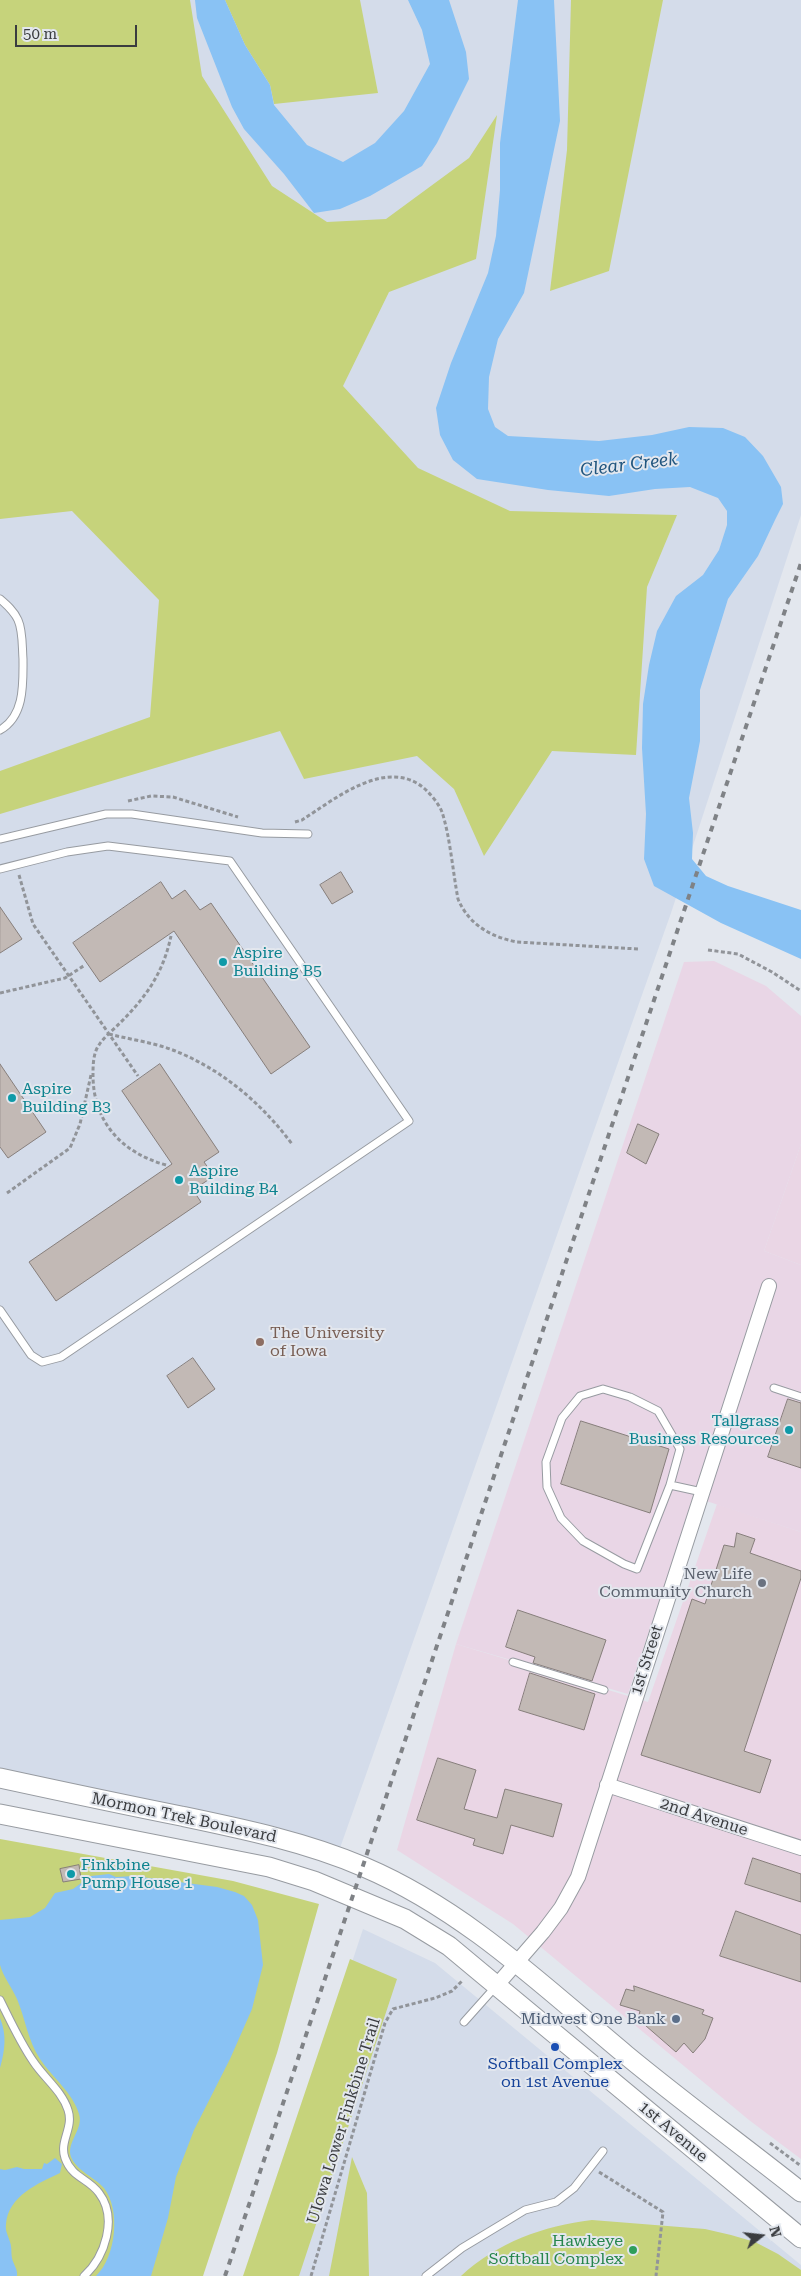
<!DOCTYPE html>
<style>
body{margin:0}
#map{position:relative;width:801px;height:2276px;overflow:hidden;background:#e3e7ee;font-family:"Roboto Serif",serif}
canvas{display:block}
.north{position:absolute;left:736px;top:2211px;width:50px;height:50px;-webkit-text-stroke:4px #e3e7ee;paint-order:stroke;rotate:74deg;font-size:14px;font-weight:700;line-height:20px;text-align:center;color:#3a3c3f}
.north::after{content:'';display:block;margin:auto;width:18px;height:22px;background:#3a3c3f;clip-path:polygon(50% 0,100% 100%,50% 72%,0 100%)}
.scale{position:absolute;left:15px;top:25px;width:122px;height:22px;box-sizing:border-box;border:2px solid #3a3c3f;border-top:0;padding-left:6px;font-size:15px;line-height:18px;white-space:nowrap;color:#3a3c3f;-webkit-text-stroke:4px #e3e7ee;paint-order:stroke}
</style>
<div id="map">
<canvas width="801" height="2276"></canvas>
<div class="north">N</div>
<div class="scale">50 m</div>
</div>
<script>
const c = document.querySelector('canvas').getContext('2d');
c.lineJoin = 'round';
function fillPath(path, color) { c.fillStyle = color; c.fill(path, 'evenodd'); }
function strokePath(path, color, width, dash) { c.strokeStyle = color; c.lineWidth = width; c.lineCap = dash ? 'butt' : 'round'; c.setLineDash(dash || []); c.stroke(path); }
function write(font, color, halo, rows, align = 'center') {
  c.font = font + ' "Roboto Serif",serif'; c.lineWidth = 4; c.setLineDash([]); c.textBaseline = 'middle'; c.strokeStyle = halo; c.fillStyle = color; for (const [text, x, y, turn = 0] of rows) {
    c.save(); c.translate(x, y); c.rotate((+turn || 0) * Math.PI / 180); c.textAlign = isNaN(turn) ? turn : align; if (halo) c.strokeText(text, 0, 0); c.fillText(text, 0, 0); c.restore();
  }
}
fillPath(new Path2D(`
 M801,1144V1265L764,1251Z
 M717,1504L801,1532V2159L749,2120L513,1924L397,1850L456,1644L648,1702Z`), '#ead6e5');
fillPath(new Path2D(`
 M714,961L766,986L801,1016V1144L764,1251L801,1265V1532L694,1497L628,1694L456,1644L684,962Z`), '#e9d6e6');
fillPath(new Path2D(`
 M0,0H801V515L671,913L340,1848L271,1826L0,1770Z
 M363,1929L435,1963L801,2265V2276H248Z`), '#d4dcea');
fillPath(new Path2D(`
 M0,0H190L202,76L272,186L327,222L386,219L469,158L497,115L476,259L389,292L343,386L418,468L510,511L677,515L647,587L636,755L552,751L484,856L454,789L417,756L304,779L280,731L0,814V771L150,717L159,600L72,511L0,519Z
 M225,0H360L378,93L274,104L270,85L245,45Z
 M571,0H663L609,271L550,291L567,150Z
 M0,1839L233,1881L319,1904L277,2053L203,2276H0Z
 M350,1959L397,1979L299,2276H243Z
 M352,2157L367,2193L369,2276H329Z
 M592,2220L705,2229L731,2235L755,2242L778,2254L801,2270V2276H461C498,2242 543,2226 592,2220Z`), '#c6d37b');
fillPath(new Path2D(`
 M195,0H225L245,45L270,85L274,105L307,145L343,162L375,143L404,111L430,64L422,30L408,0H449L466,52L469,79L437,143L422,166L370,196L340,209L314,213L284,174L244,129L232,107L197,18Z
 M518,0H554L560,121L524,293L498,339L489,377L488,409L495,427L508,436L599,441L652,435L689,427L723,428L745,437L763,456L781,487L783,504L775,520L758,556L728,599L700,690V741L689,798L693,833L692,859L706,876L728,886L801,910V959L721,923L654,886L644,859L646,814L642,748L643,704L649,665L657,631L676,596L703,575L719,550L727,525V511L718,498L690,487L655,489L609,496L548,490L477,479L453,460L440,435L436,408L451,363L488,273L496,236L500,190V143Z
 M109,1874L116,1877L134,1876L217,1887L235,1892L244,1896L252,1905L258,1920L263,1965L252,2009L230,2059L194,2130L176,2177L168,2218L151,2276H96C116,2257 121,2210 104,2188C94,2177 77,2171 71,2157C66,2142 84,2129 79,2114C73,2093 52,2077 40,2059C28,2041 25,2018 17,1999C12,1988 3,1976 0,1965C0,1952 0,1933 0,1920L30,1917L45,1908L55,1893L73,1889L91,1876Z
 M0,2018C7,2035 5,2050 0,2068Z
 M55,2158L62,2164L60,2173C39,2183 8,2196 6,2224C5,2231 8,2235 10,2242C12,2247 11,2253 12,2258C13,2264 18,2269 17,2276H0V2169L5,2170L17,2167L24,2169H42L44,2163L47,2164Z`), '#89c2f4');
const building = new Path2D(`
 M341,872L353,892L332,904L320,885Z
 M161,882L172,899L185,890L200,910L211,903L310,1047L271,1074L174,931L100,982L73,943Z
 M0,907L22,939L0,953Z
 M0,1064L46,1132L8,1158L0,1147Z
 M160,1064L219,1152L204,1162L214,1176L193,1190L201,1202L56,1301L29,1262L172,1164L122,1091Z
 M638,1124L659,1134L646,1164L627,1153Z
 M193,1358L215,1389L188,1408L167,1376Z
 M788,1399L801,1403V1468L768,1457Z
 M581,1421L669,1449L650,1513L561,1484Z
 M737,1533L755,1539L750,1553L801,1571V1578L744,1751L771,1760L760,1793L641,1755L692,1599L705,1604L724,1545L734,1547Z
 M518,1610L606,1640L592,1681L533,1663L535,1657L506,1647Z
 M530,1673L595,1694L584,1730L519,1710Z
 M438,1758L476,1770L464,1809L497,1818L505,1789L562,1804L553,1837L511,1825L503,1854L473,1845L475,1839L417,1820Z
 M753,1858L801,1874V1902L745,1884Z
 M79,1865L81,1879L63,1882L60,1869Z
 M736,1911L801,1935V1982L720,1956Z
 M634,1986L704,2010L702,2014L713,2018L705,2039L693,2053L684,2043L676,2052L638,2019L640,2011L620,2005L626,1989L634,1991Z`);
fillPath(building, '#c2b9b5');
strokePath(building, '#877f7c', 1);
const lane = new Path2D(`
 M0,599C7,605 14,611 18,620C23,631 22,646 23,659C23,683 25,716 0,730
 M0,839L106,814H132L262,833L308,834
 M0,869L67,852L108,846L230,861L409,1121L61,1357L42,1362L31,1355L0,1310
 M774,1388L801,1397
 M670,1485L637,1569L624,1564L583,1541L561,1518L547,1487L546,1462L562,1418L580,1396L603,1389L630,1397L658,1411L680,1449L670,1485L702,1492
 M513,1662L604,1690
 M0,2000C10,2020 20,2042 33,2061C44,2078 62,2091 68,2110C74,2128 59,2141 65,2158C72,2178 88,2178 99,2193C118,2218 105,2257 84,2276
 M464,2022L497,1985
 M426,2276L462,2248L525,2210L556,2202L574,2188L603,2151`);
const street = new Path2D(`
 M607,1785L801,1848
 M497,1985L543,1932L561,1908L578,1877L769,1286`);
const secondary = new Path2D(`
 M0,1778C60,1791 121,1804 181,1816C243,1829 306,1842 364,1867C465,1910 543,1986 626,2055C683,2102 743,2146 801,2192
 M0,1814L269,1867L314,1881L405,1919L449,1946L479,1971L801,2238`);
strokePath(lane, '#979ba1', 9);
strokePath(street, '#979ba1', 16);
strokePath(secondary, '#979ba1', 21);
strokePath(new Path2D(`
 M128,801L151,796L173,797L238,817
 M295,822L302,820C335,799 388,755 426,790C432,796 439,804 442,812C450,836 453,873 458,899C469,925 491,937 517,942L638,949
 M19,875L33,924L138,1076
 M708,950L738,954L772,972L801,991
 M0,993L65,978L85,965
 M109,1034C132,1040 158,1043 180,1053C225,1072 263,1105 292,1144
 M166,1165C122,1153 93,1122 93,1075C93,1066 93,1053 99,1045C104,1037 113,1030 120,1023C147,996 163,973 171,936
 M7,1193L70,1148L80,1124L91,1075
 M770,2143L801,2166
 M599,2172L663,2212L656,2276
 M311,2276L385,2023L393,2009L435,1998L452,1991L463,1980`), '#919499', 3, [4, 2.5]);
strokePath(lane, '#fff', 7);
strokePath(street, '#fff', 14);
strokePath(secondary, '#fff', 19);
strokePath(new Path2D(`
 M225,2276L801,563`), '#7f8286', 4, [6, 6]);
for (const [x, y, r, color] of [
 [223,962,5,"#0f9aa8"],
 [12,1098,5,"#0f9aa8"],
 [179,1180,5,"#0f9aa8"],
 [260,1342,5,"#8d6e63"],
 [789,1430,5,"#0f9aa8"],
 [762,1583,5,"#6b7280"],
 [71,1874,5,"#0f9aa8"],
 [676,2019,5,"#5c6f8a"],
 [555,2047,5,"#1a4fb4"],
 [633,2250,5,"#2e9e5b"]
]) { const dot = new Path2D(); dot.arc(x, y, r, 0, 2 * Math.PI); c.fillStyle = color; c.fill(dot); strokePath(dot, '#e3e7ee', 2); }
write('16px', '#0d838f', '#e3e7ee', [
 ["Aspire",233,953],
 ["Building B5",233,971],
 ["Aspire",22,1089],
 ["Building B3",22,1107],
 ["Aspire",189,1171],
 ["Building B4",189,1189],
 ["Tallgrass",779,1421,"right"],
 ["Business Resources",779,1439,"right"],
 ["Finkbine",81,1865],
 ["Pump House 1",81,1883]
], 'left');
write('16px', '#785e54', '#e3e7ee', [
 ["The University",270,1333],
 ["of Iowa",270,1351]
], 'left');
write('16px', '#5b616d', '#e3e7ee', [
 ["New Life",752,1574],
 ["Community Church",752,1592]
], 'right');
write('16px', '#3a3c3f', '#e3e7ee', [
 ["1st Street",647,1660,-72],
 ["2nd Avenue",704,1817,18],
 ["Mormon Trek Boulevard",184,1818,12],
 ["UIowa Lower Finkbine Trail",344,2121,-73],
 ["1st Avenue",673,2132,40]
]);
write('16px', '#4e5e75', '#e3e7ee', [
 ["Midwest One Bank",666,2019]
], 'right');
write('16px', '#164399', '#e3e7ee', [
 ["Softball Complex",555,2064],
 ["on 1st Avenue",555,2082]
]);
write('16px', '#27864d', '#e3e7ee', [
 ["Hawkeye",623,2241],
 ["Softball Complex",623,2259]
], 'right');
write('italic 18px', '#20557e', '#e3e7ee', [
 ["Clear Creek",629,465,-7]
]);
</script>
